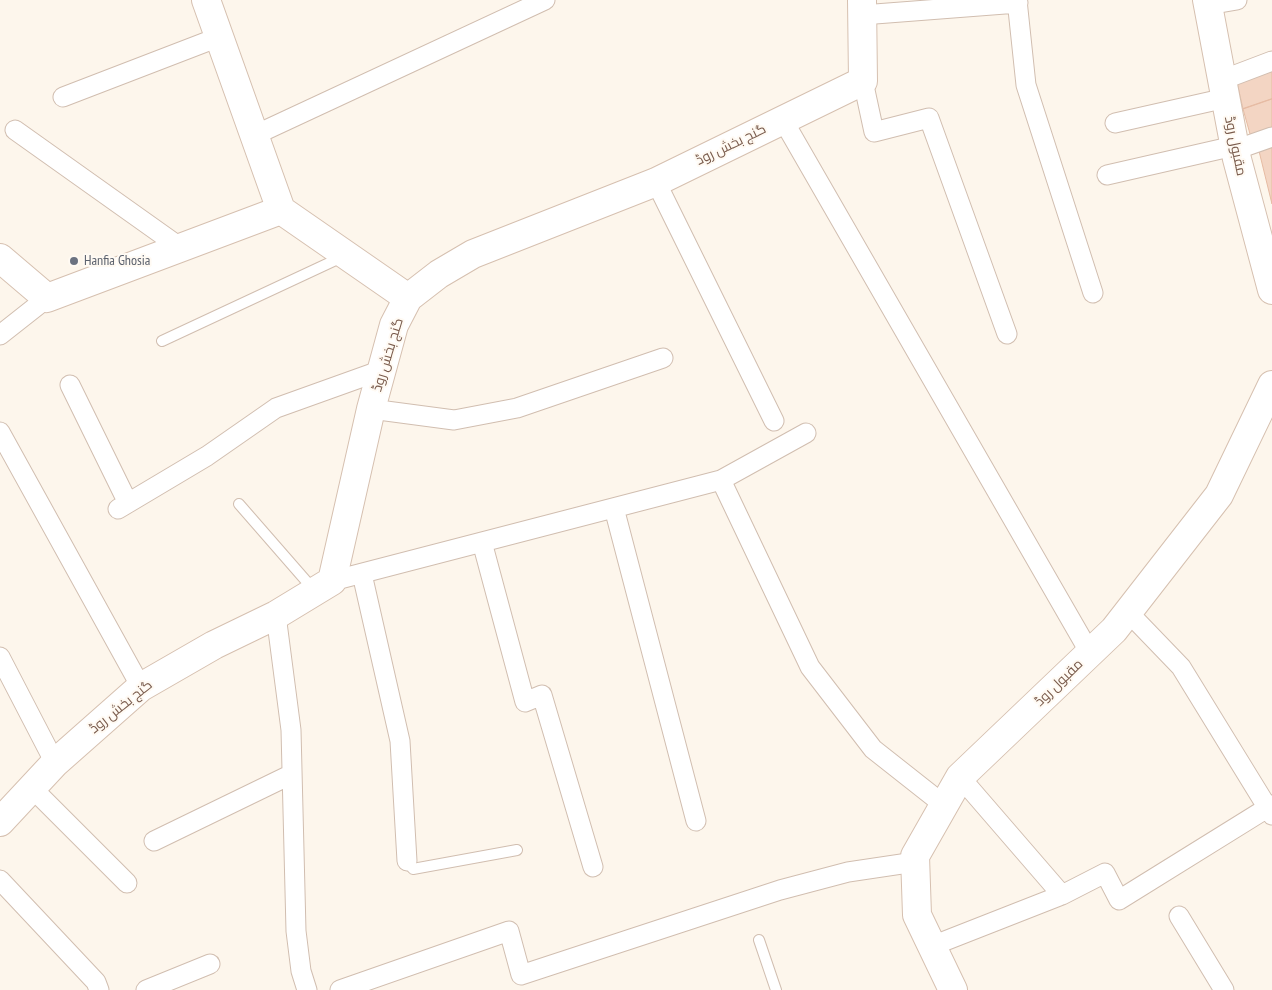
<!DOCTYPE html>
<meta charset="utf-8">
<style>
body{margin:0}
canvas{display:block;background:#fdf6ec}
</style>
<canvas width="1272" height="990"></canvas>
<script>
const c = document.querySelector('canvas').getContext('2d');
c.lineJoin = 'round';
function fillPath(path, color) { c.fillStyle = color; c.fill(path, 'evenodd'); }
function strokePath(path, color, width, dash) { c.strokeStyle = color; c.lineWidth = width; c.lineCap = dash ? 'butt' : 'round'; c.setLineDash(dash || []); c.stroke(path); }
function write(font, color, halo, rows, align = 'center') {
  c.font = font + ' "PT Sans Narrow",Cairo,sans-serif'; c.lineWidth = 4; c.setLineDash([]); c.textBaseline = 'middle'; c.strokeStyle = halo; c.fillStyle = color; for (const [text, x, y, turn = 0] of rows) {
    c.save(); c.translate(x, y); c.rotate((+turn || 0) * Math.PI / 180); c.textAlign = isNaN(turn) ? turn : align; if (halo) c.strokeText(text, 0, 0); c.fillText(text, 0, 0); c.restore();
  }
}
const building = new Path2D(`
 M1272,65V99L1243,109L1236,78Z
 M1272,99V133L1252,141L1243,109Z
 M1272,145V204L1259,151Z`);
fillPath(building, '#f3d5c3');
strokePath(building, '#e6bba3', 1);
const lane = new Path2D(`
 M162,341L342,257
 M239,504L314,590
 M407,861L413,869L517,850
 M759,940L776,990`);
const street = new Path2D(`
 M1017,0L1026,85L1093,293
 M1208,5L1237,0
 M862,15L1018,3
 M1222,80L1272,61
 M863,81L874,132L929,118L1007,334
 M63,97L219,37
 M783,120L1090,653
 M1115,123L1226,98
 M15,130L181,248
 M255,135L545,0
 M1235,150L1272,137
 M1107,175L1234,146
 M656,182L774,421
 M0,335L47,298
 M70,385L128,503
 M371,409L454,420L517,408L663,358
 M0,432L141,687
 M721,480L810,667L873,749L944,805
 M614,508L696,821
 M118,509L207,456L276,408L382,370
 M482,542L525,702L542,695L593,867
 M362,574L400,741L407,861
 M332,581L721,480L806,433
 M1128,612L1181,667L1272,815
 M276,615L291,730L296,931L301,971L307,990
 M0,657L55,763
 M32,788L127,883
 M154,841L292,774
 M0,880L96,982L99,990
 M1062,895L1105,873L1119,900L1272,805
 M1179,916L1224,990
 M932,946L1062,895L960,777
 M146,990L210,964
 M340,990L509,931L521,975L780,890L848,872L915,862`);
const secondary = new Path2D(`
 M206,0L281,210
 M1207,0L1237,159L1272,290
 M0,258L47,298L281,210L408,298
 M0,822L55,763L141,687L214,645L276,615L332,581L371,409L394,325L408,298L439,274L473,254L656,182L863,81L862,0
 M953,990L917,915L915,856L960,777L1114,630L1219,495L1272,385`);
strokePath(lane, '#d1beb0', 12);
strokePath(street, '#d1beb0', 21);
strokePath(secondary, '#d6c0b0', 30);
strokePath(lane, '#fff', 10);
strokePath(street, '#fff', 19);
strokePath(secondary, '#fff', 28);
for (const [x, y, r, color] of [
 [74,261,5,"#6b7280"]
]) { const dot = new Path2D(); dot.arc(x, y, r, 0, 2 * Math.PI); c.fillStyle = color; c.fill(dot); strokePath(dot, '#fffaf3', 2); }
write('14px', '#7a5c4d', '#fffaf3', [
 ["گنج بخش روڈ",731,145,-26],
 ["مقبول روڈ",1235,146,78],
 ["گنج بخش روڈ",388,355,-73],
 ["مقبول روڈ",1059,683,-44],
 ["گنج بخش روڈ",121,707,-39]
]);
write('14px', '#5b616d', '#fffaf3', [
 ["Hanfia Ghosia",84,261]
], 'left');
</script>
